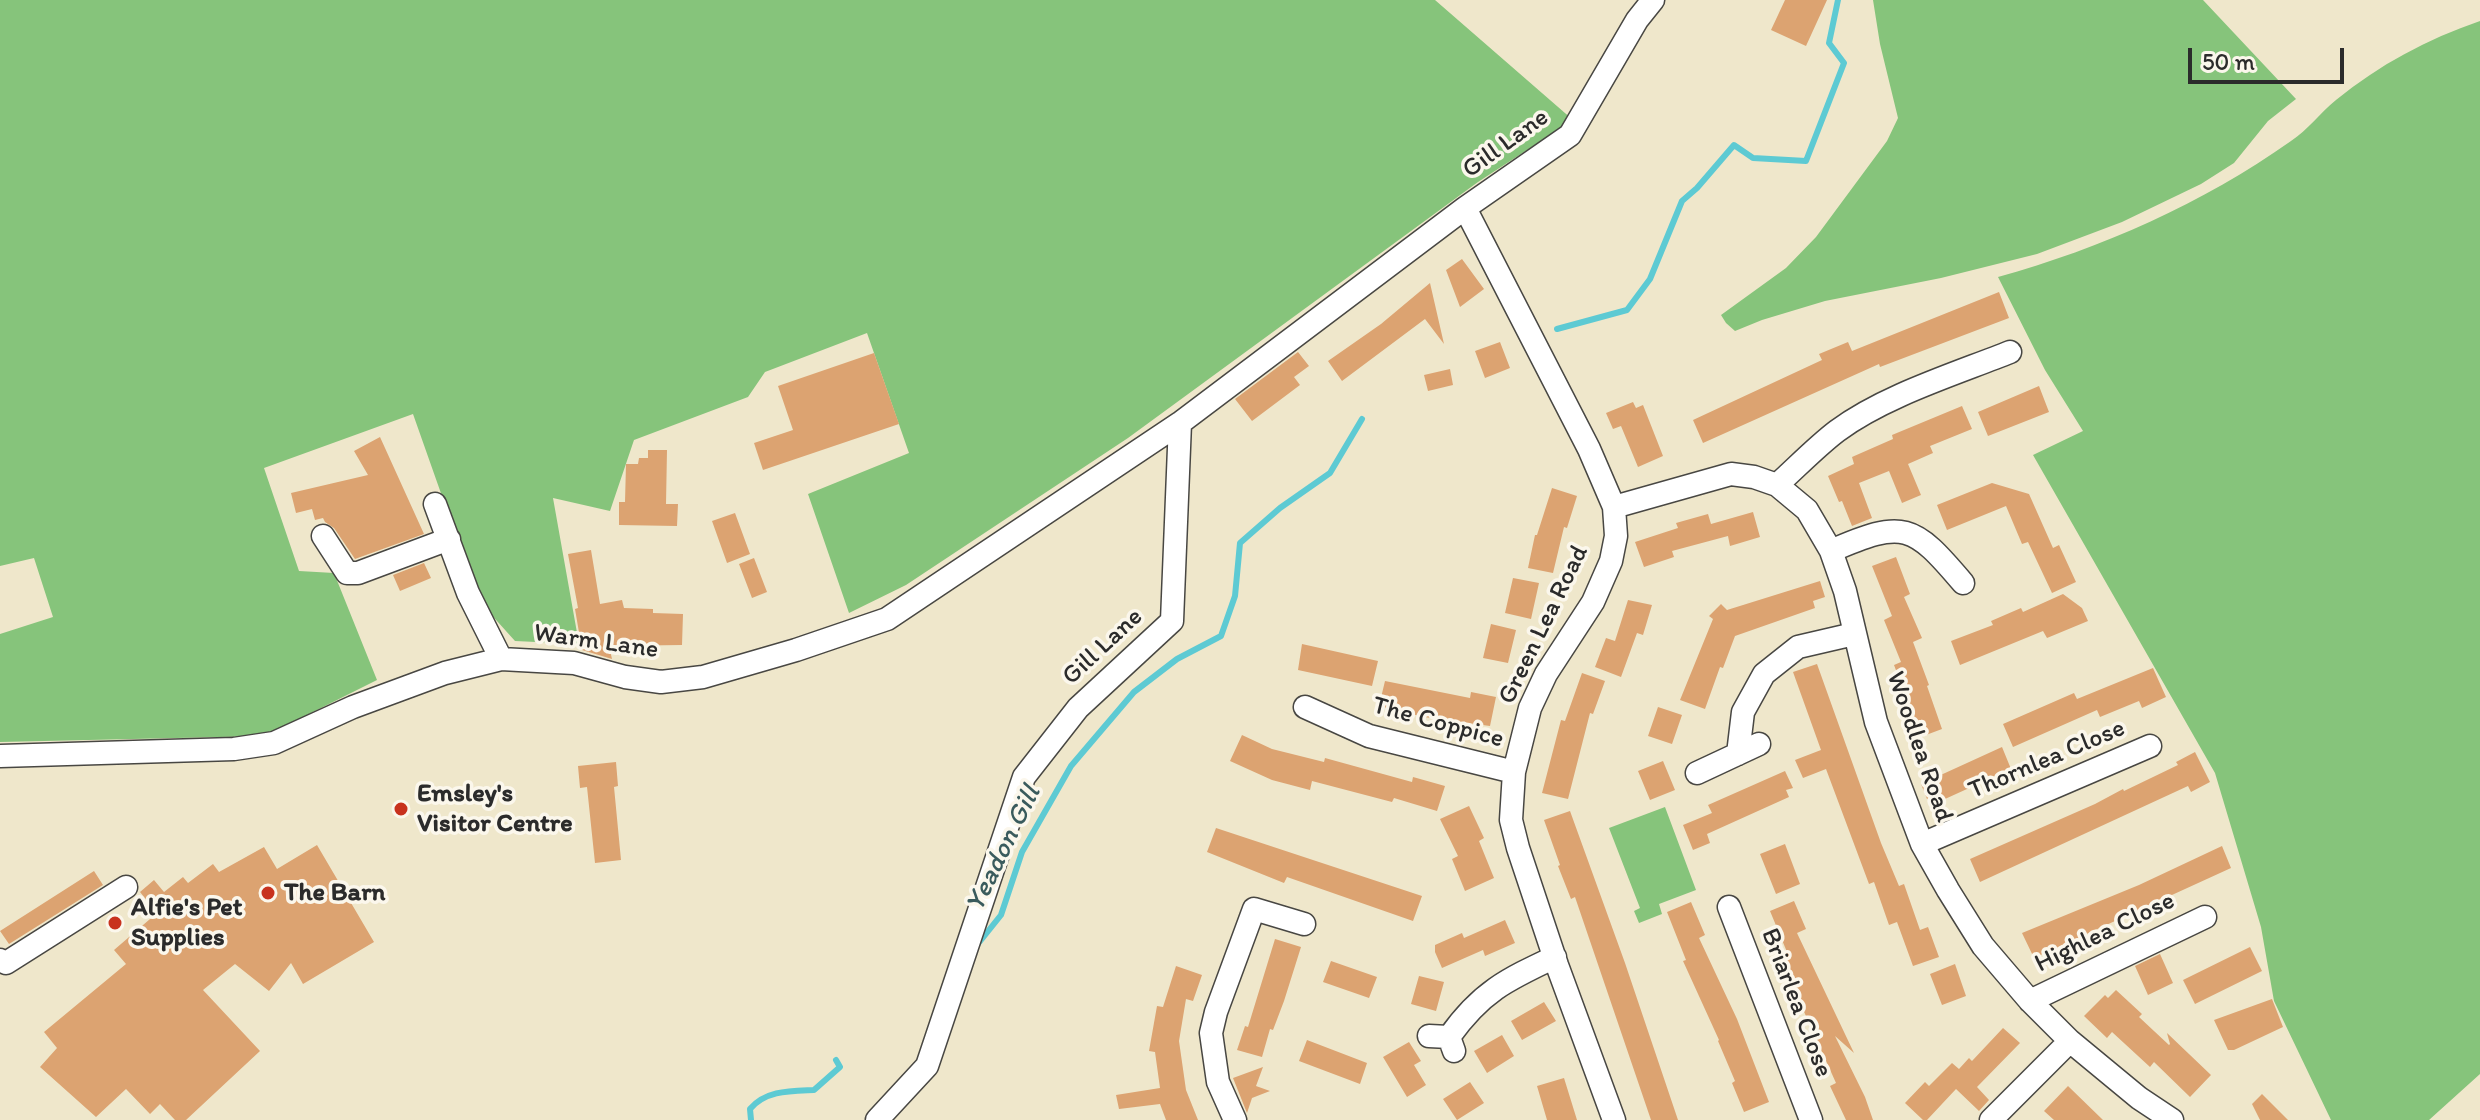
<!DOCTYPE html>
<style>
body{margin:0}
#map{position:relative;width:2480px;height:1120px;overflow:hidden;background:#efe7cb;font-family:Itim,sans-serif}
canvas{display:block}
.scale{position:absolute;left:2188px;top:48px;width:156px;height:36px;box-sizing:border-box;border:4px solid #2b2b2b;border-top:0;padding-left:10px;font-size:24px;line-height:28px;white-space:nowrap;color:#2b2b2b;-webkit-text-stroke:6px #fbf7ec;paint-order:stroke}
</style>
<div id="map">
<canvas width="2480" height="1120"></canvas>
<div class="scale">50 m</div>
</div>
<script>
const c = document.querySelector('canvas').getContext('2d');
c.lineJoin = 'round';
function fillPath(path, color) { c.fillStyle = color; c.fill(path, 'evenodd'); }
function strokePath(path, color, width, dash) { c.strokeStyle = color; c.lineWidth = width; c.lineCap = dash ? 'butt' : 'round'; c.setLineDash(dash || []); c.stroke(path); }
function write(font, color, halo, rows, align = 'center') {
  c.font = font + ' Itim,sans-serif'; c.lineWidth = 7; c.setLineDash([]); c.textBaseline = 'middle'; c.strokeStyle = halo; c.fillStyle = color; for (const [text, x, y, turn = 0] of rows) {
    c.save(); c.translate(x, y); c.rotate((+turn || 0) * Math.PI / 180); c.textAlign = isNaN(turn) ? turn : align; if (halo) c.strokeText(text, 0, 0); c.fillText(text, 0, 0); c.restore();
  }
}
fillPath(new Path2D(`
 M0,0H1435L1573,120L1478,182L1128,438L906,585L849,613L808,494L909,453L867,333L765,372L748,397L634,440L610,511L553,498L579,644L515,641L479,601L413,414L264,468L299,571L334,573L377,680L265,736L0,742V634L53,617L34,558L0,566Z
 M1873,0H2203L2296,99L2268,121L2234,163L2201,184L2122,222L2037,254L1941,278L1825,301L1762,320L1735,331L1726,323L1721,315L1786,268L1816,237L1887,141L1898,118L1880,44Z
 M2480,21V1074L2429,1120H2331L2274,1001L2261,927L2215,773L2033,455L2083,431L2045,370L1998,277C2102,248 2202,204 2291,141C2308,130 2320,113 2336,100C2379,65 2427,39 2480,21Z
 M1665,807L1696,890L1659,904L1662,914L1639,923L1634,911L1640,908L1609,828Z`), '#86c47b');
strokePath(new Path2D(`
 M1557,329L1627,310L1650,279L1682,201L1697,188L1734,145L1753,158L1806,161L1844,63L1829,43L1838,0
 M977,945L1001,915L1022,852L1071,766L1134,692L1177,659L1221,636L1235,596L1240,543L1280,508L1330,473L1362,419
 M751,1120L750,1109C766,1090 791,1091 814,1090L840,1067L836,1060`), '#5dcad3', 6);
fillPath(new Path2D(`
 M1785,0H1827L1806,46L1771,30Z
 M1462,259L1484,289L1460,307L1446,270Z
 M1430,283L1444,344L1425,319L1342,381L1328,361L1381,324Z
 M1999,292L2009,318L1880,367L1879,364L1703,443L1693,420L1822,360L1819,354L1848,342L1852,351Z
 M1500,342L1510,368L1485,378L1475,351Z
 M1298,352L1309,366L1294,377L1300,385L1252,421L1235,399Z
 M874,353L899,424L763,470L754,443L793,430L778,386Z
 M1450,369L1453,385L1428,391L1424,375Z
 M2039,386L2049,412L1988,436L1978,412Z
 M1633,402L1636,408L1643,405L1663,456L1638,467L1621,426L1613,429L1606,413Z
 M1962,406L1972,429L1930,446L1933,453L1908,464L1921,495L1902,503L1889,471L1859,483L1872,518L1852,526L1842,501L1839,502L1828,476L1854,464L1852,457L1893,439L1892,435Z
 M380,437L424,534L355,559L334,528L325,522L323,518L315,520L312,509L296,513L291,493L368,475L354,451Z
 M648,450H667L666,504H678L677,526L619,525V502H625L626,464H638L639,458H648Z
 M1992,483L2029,494L2053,548L2059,545L2076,582L2052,593L2028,542L2022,544L2006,506L1947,530L1937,505Z
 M1552,488L1577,496L1567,528L1564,527L1553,573L1528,568L1535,535H1537Z
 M1753,512L1760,537L1730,546L1728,536L1672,551L1674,557L1644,567L1635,542L1678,528L1676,523L1708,514L1711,524Z
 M735,513L750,554L727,563L712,521Z
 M591,550L600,604L622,600L624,608L653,609V613L683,614L682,645L609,646L612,659L582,650L575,609L578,608L568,554Z
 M1896,557L1910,594L1904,597L1922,638L1913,642L1929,685L1927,686L1942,729L1918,738L1907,708L1910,707L1894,665L1901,662L1884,620L1892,616L1872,566Z
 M754,558L767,592L752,598L739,564Z
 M424,563L431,578L400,591L393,575Z
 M1513,578L1539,583L1531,619L1505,613Z
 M1820,581L1825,597L1813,601L1815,608L1735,636L1723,668L1720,667L1705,709L1680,700L1713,619L1709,616L1721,604L1727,610Z
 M2063,594L2082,608L2088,621L2047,638L2043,631L1960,665L1951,641L1993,625L1991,621L2021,608L2023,612Z
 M1628,600L1652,605L1643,635L1637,633L1621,677L1595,667L1606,638L1615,641Z
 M1491,624L1516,630L1508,663L1483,658Z
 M1302,644L1378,661L1372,686L1298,670Z
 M1817,664L1881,843L1899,886L1904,884L1920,930L1928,927L1939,957L1913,966L1897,922L1889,925L1874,882L1869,884L1826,769L1803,778L1795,760L1821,750L1793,672Z
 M2153,668L2166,697L2142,708L2139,701L2100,717L2097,710L2013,747L2003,724L2074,693L2077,699Z
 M1582,673L1605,681L1593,714L1590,713L1568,799L1542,793L1561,720L1565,721Z
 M1385,681L1470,698L1471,692L1496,697L1490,726L1424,717L1379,706Z
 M1658,707L1682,715L1672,744L1648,736Z
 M1242,735L1272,749L1324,762L1325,758L1412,782L1413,777L1445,786L1437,811L1394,798L1392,802L1312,781L1310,790L1272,780L1230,761Z
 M2002,747L2011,769L1934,804L1931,798L1927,799L1921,784Z
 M2195,752L2210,782L2191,792L2188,786L1980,882L1970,859L2095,804L2123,789L2124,791L2178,765L2176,762Z
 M1663,761L1675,790L1650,800L1638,771Z
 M616,762L618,786L614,787L621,860L595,863L587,787L580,788L578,766Z
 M1785,771L1793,788L1786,790L1789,797L1707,834L1710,843L1693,850L1683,825L1712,813L1708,805Z
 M1469,806L1484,838L1479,841L1494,878L1465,891L1452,859L1458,856L1440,819Z
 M1570,811L1625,963L1678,1120H1651L1575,897L1571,899L1558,866L1560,865L1544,820Z
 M1216,828L1422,896L1413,921L1287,877L1284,883L1207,852Z
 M1785,844L1800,884L1776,894L1760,854Z
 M317,845L374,942L303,984L291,963L269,991L235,964L203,990L260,1051L186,1120H175L160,1104L150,1114L126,1089L96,1117L40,1067L57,1048L44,1032L126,964L114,950L157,913L140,892L154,880L164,892L183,877L188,883L213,864L219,872L264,847L277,869Z
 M2222,846L2231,868L2034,958L2022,933L2139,885Z
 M94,871L103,885L9,944L0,931Z
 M1794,901L1806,929L1797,933L1854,1053L1835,1036L1865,1097L1873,1120H1846L1830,1086L1836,1083L1779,956L1787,952L1770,911Z
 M1691,902L1705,935L1699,938L1737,1019L1769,1102L1744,1112L1732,1083L1735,1081L1718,1041L1719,1040L1683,961L1686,960L1667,912Z
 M1505,920L1515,943L1485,956L1483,950L1442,968L1435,952V945L1462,933L1464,938Z
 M1275,939L1301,947L1284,1001L1273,1030L1270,1029L1262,1057L1237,1050L1245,1026L1248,1027Z
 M2250,947L2262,971L2195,1004L2183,980Z
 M2160,954L2173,983L2148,995L2135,966Z
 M1331,961L1377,977L1369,998L1323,982Z
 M1955,964L1966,996L1942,1005L1930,974Z
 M1176,966L1202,975L1193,1001L1186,999L1179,1041L1186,1090L1198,1120H1166L1160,1104L1119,1109L1116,1095L1160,1088L1155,1052L1149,1051L1157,1006L1163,1007Z
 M1419,976L1444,982L1436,1011L1411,1004Z
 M2116,990L2142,1014L2139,1017L2169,1045L2170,1044L2167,1033L2211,1075L2190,1097L2154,1062L2150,1067L2112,1032L2107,1038L2084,1016L2105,995L2108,998Z
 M2272,999L2283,1027L2234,1050H2228L2214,1020Z
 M1544,1002L1556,1021L1522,1040L1511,1021Z
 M2003,1028L2020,1043L1977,1087L1989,1100L1979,1111L1956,1089L1927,1120H1923L1905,1103L1925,1082L1929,1086L1952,1063L1959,1069L1969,1058L1972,1061Z
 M1502,1035L1514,1056L1487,1073L1474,1051Z
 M1307,1040L1367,1063L1360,1084L1299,1061Z
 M1409,1042L1421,1061L1414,1065L1426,1085L1407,1097L1383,1057Z
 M1263,1067L1256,1086L1270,1091L1252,1098L1247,1113L1233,1078Z
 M1564,1078L1577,1120H1547L1537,1086Z
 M1470,1082L1484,1103L1457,1120L1443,1099Z
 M2068,1086L2103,1120H2054L2044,1111Z
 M2262,1094L2288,1120H2260L2252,1104Z`), '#dca371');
const street = new Path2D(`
 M1465,208L1589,449L1614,507L1616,536L1611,561L1593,602L1546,674L1530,708L1514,772L1511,820L1518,848L1557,965L1614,1120
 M1777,485C1797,467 1816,447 1837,431C1884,396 1955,374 2010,352
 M435,504L468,593L501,659
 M1614,507L1731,474L1754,477L1777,485L1807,510L1831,551L1845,591L1876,722L1922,844L1948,890L1983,946L2030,1001L2070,1041L2139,1098L2172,1120
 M323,536L347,573H358L449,539
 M1831,551C1904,519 1913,524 1963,583
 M1305,707L1369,736L1514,772
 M1738,754L1743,712L1764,674L1798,647L1854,634
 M0,756L234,749L274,743L353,707L445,673L501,659L574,663L625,677L661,682L703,677L796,650L887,619L1180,423
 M1697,773L1759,744
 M1922,844L2150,746
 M1729,907L1811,1120
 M0,960L6,963L126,887
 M2030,1001L2205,917
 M1429,1036L1449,1037
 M1454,1051L1449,1037C1481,992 1506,980 1555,957
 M877,1120L927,1066L1024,777L1078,708L1172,621L1180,423L1465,208L1570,135L1637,20L1653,0
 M1235,1120L1218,1082L1211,1033L1216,1012L1254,909L1304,924
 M1991,1120L2070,1041`);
strokePath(street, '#484743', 25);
strokePath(street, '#fff', 22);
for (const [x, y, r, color] of [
 [401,809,8,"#c8321e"],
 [268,893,8,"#c8321e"],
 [115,923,8,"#c8321e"]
]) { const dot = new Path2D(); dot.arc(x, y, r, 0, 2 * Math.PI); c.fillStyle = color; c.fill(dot); strokePath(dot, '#fbf7ec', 3); }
write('26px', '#2b2b2b', '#fbf7ec', [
 ["Gill Lane",1506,144,-36],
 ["Green Lea Road",1544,625,-64],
 ["Warm Lane",596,642,8],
 ["Gill Lane",1103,647,-43],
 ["The Coppice",1438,723,15],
 ["Woodlea Road",1919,747,71],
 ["Thornlea Close",2047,760,-23],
 ["Highlea Close",2105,933,-26],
 ["Briarlea Close",1796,1003,69]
]);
write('bold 26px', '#2b2b2b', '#fbf7ec', [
 ["Emsley's",417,794],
 ["Visitor Centre",417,824],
 ["The Barn",284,893],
 ["Alfie's Pet",131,908],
 ["Supplies",131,938]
], 'left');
write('italic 28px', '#3a5b5d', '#fbf7ec', [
 ["Yeadon Gill",1004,849,-64]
]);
</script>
